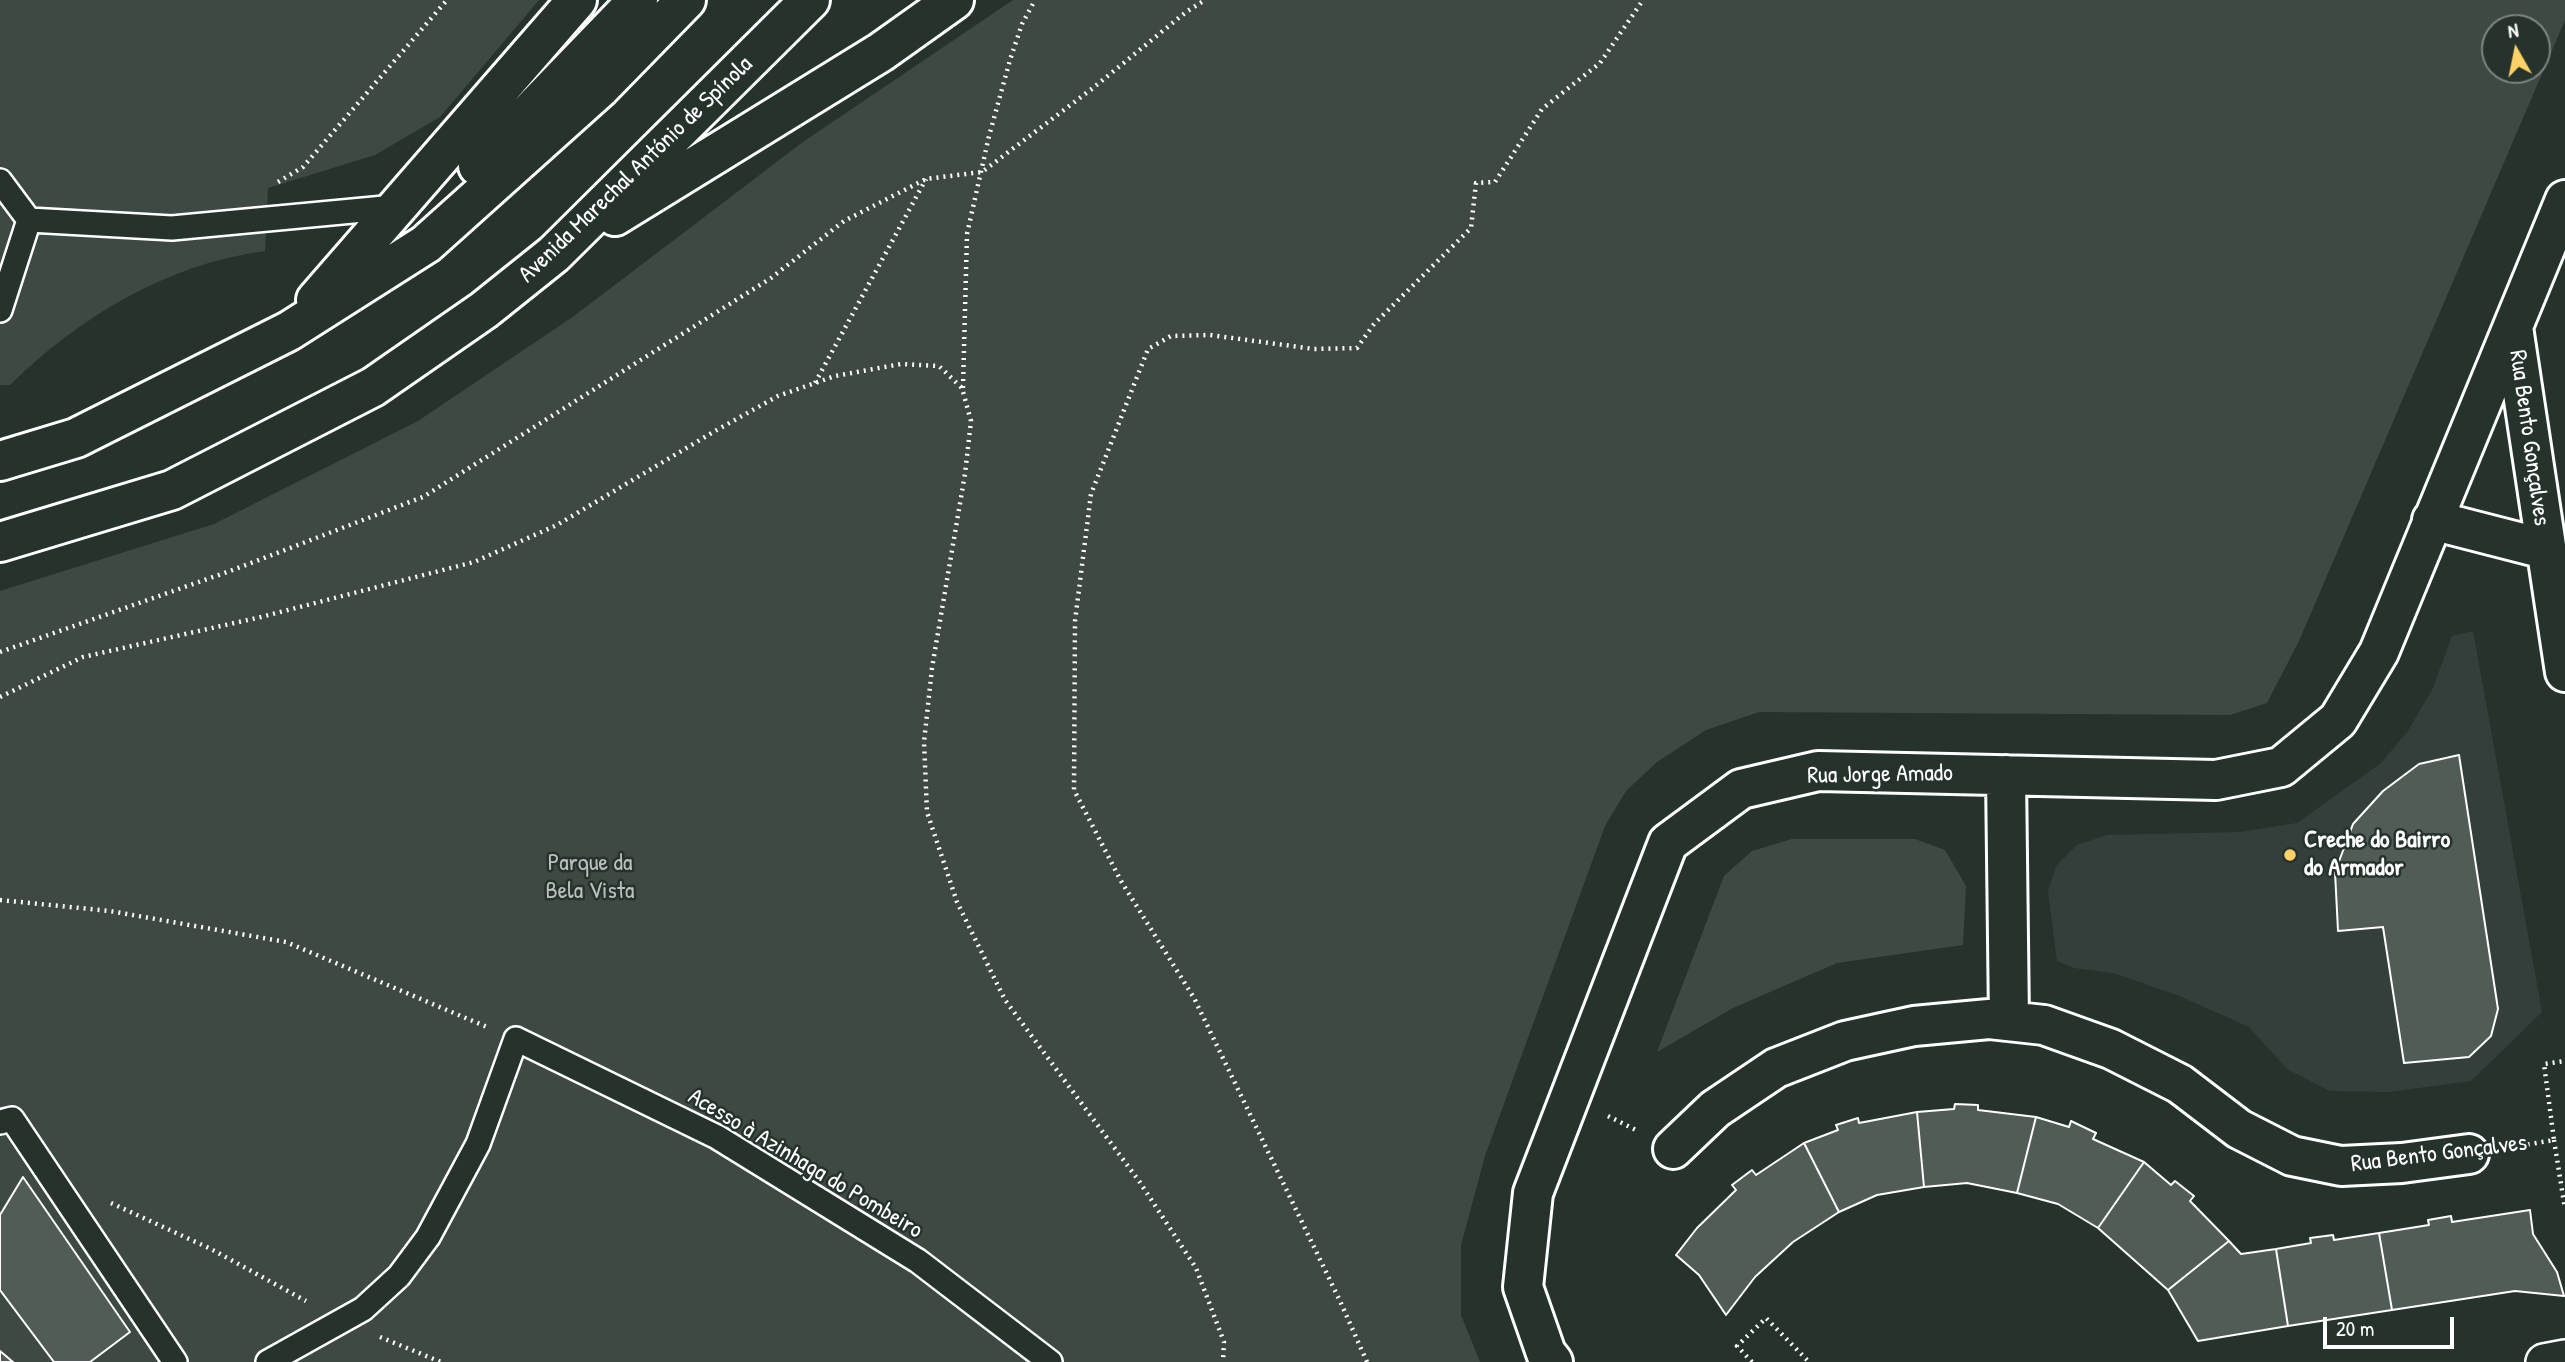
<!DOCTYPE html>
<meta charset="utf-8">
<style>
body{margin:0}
#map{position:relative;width:2565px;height:1362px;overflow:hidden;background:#26332d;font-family:"Patrick Hand",sans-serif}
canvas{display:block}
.north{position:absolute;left:2481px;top:14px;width:70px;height:70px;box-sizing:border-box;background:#26332d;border:2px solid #7d8581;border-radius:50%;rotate:351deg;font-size:19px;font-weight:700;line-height:28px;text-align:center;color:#fff}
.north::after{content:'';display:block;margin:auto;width:24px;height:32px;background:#ffd166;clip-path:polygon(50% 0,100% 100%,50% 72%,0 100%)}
.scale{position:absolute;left:2323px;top:1317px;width:131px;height:32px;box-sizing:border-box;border:4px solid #fff;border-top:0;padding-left:9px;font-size:21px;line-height:24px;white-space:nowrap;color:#fff;-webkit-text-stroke:5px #26332d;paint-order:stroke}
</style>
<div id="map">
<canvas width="2565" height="1362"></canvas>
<div class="north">N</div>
<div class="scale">20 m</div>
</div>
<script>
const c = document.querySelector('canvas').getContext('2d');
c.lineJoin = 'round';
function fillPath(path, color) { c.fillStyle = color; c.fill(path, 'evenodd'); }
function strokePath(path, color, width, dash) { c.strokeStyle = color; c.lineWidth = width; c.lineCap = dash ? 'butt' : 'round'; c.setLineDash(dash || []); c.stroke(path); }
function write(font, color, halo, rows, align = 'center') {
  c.font = font + ' "Patrick Hand",sans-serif'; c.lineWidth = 5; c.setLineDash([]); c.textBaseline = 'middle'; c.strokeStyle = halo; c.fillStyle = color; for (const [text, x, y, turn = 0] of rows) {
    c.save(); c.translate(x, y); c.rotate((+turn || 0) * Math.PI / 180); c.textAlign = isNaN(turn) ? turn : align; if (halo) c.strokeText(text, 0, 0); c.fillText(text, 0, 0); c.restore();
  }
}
fillPath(new Path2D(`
 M2473,631L2542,1012L2471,1081L2389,1092L2330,1091L2287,1069L2249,1027L2177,995L2113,973L2074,968L2057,961L2048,890L2057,865L2077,845L2107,835L2240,832L2297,823L2381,763L2408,731L2433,688L2452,636Z`), '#333f3a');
fillPath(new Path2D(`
 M0,0H539L440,117L375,155L268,188L265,251C167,264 79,317 10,385H0Z
 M1013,0H2565V20L2299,641L2267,703L2230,715L1759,712L1706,730L1657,762L1626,791L1605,826L1485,1156L1461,1245V1315L1480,1362H0V591L214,524L418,421L574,316L803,142ZM2495,28H2537V70H2495Z
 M1792,839H1915L1945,850L1966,886L1963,945L1837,963L1733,1008L1657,1052L1724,876L1752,851Z`), '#3e4944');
const building = new Path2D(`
 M2459,755L2498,1009L2491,1036L2469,1057L2404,1063L2383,927L2338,931L2335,872L2353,824L2383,791L2419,764Z
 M1955,1104L1978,1105V1110L2036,1117L2017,1193L1967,1183L1924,1187L1917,1112L1954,1109Z
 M1917,1112L1924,1187L1877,1195L1839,1212L1804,1143L1838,1130L1836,1125L1858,1118L1859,1123Z
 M2036,1117L2069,1127L2071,1121L2096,1133L2093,1139L2144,1162L2098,1228L2058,1204L2017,1193Z
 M1804,1143L1839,1212L1793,1242L1755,1277L1726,1315L1699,1275L1676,1255L1697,1228L1736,1190L1732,1185L1752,1170L1756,1175Z
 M2144,1162L2171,1185L2175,1181L2194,1196L2190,1201L2229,1241L2168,1290L2098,1228Z
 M23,1177L130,1332L90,1362H54L0,1290V1215Z
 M2530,1210L2533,1234L2557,1272L2564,1296L2515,1291L2392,1310L2379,1233L2429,1225L2428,1220L2451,1216L2452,1222Z
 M2379,1233L2392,1310L2288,1326L2276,1249L2311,1243L2310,1238L2333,1235L2334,1240Z
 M2229,1241L2241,1254L2276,1249L2288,1326L2198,1341L2168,1290Z
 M0,1351L13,1362H0Z`);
fillPath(building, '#515c57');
strokePath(building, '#fff', 2);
const service = new Path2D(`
 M0,181L29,220L172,228L395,207
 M0,310L29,220
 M0,1122L12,1119L175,1362
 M268,1362L363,1309L399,1276L428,1237L478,1144L516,1039L717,1137L918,1261L1050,1362`);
const pedestrian = new Path2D(`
 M2544,1362L2565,1358`);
const minor = new Path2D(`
 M2513,327L2565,672
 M2432,520L2545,549
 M2006,775L2009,1021
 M1673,1149L1715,1109L1776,1068L1845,1041L1914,1026L1989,1019L2044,1025L2111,1049L2180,1084L2239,1129L2292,1156L2341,1166L2402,1163L2469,1154
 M1553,1362L1546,1353L1523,1287L1533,1193L1668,843L1741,789L1818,771L2216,780L2281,767L2338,720L2379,652L2565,200`);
const trunk = new Path2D(`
 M478,166L638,0
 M615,216L881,52L954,0
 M316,300L577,0
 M0,461L76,438L289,331L426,244L601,87L686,0
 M0,542L172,490L373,387L484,310L554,254L810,0`);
strokePath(service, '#fff', 28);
strokePath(pedestrian, '#fff', 40);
strokePath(minor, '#fff', 44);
strokePath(trunk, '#fff', 44);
strokePath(new Path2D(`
 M278,182L303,167L447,0
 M815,383L926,179
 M963,388L967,234L989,136L1010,60L1022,24L1035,0
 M0,652L230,571L423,497L771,278L844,221L926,179L982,172L1093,88L1186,12L1205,0
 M0,697L83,657L261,617L474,562L557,525L715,431L778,396L835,376L901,364L939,366L962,388L971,421L965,474L932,668L924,742L927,812L957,902L1005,1000L1139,1181L1196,1268L1224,1342L1223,1362
 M0,900L110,911L286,942L487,1027
 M1608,1116L1638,1131
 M2554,1140L2565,1209
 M2507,1148L2554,1140L2544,1064L2565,1061
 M111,1203L211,1249L306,1301
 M380,1337L441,1362
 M1367,1362L1340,1301L1194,998L1121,881L1074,790L1075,621L1091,494L1148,349L1171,336L1210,335L1314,349L1357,348L1374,324L1471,228L1476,183L1495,182L1542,109L1600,63L1643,0
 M1752,1362L1737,1346L1766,1318L1809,1362`), '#fff', 4.5, [2, 5]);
strokePath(service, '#26332d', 23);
strokePath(pedestrian, '#26332d', 35);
strokePath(minor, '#26332d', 38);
strokePath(trunk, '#26332d', 38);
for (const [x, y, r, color] of [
 [2290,855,7,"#ffd166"]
]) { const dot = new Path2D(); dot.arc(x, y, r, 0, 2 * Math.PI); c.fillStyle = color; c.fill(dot); strokePath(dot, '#26332d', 2.5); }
write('24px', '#fff', '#26332d', [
 ["Avenida Marechal António de Spínola",636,170,-44],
 ["Rua Bento Gonçalves",2529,438,82],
 ["Rua Jorge Amado",1880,775,-1],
 ["Rua Bento Gonçalves",2439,1154,-7],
 ["Acesso à Azinhaga do Pombeiro",805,1164,31]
]);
write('bold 24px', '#fff', '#26332d', [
 ["Creche do Bairro",2304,841],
 ["do Armador",2304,869]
], 'left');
write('24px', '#bbbfbe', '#26332d', [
 ["Parque da",590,864],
 ["Bela Vista",590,892]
]);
</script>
